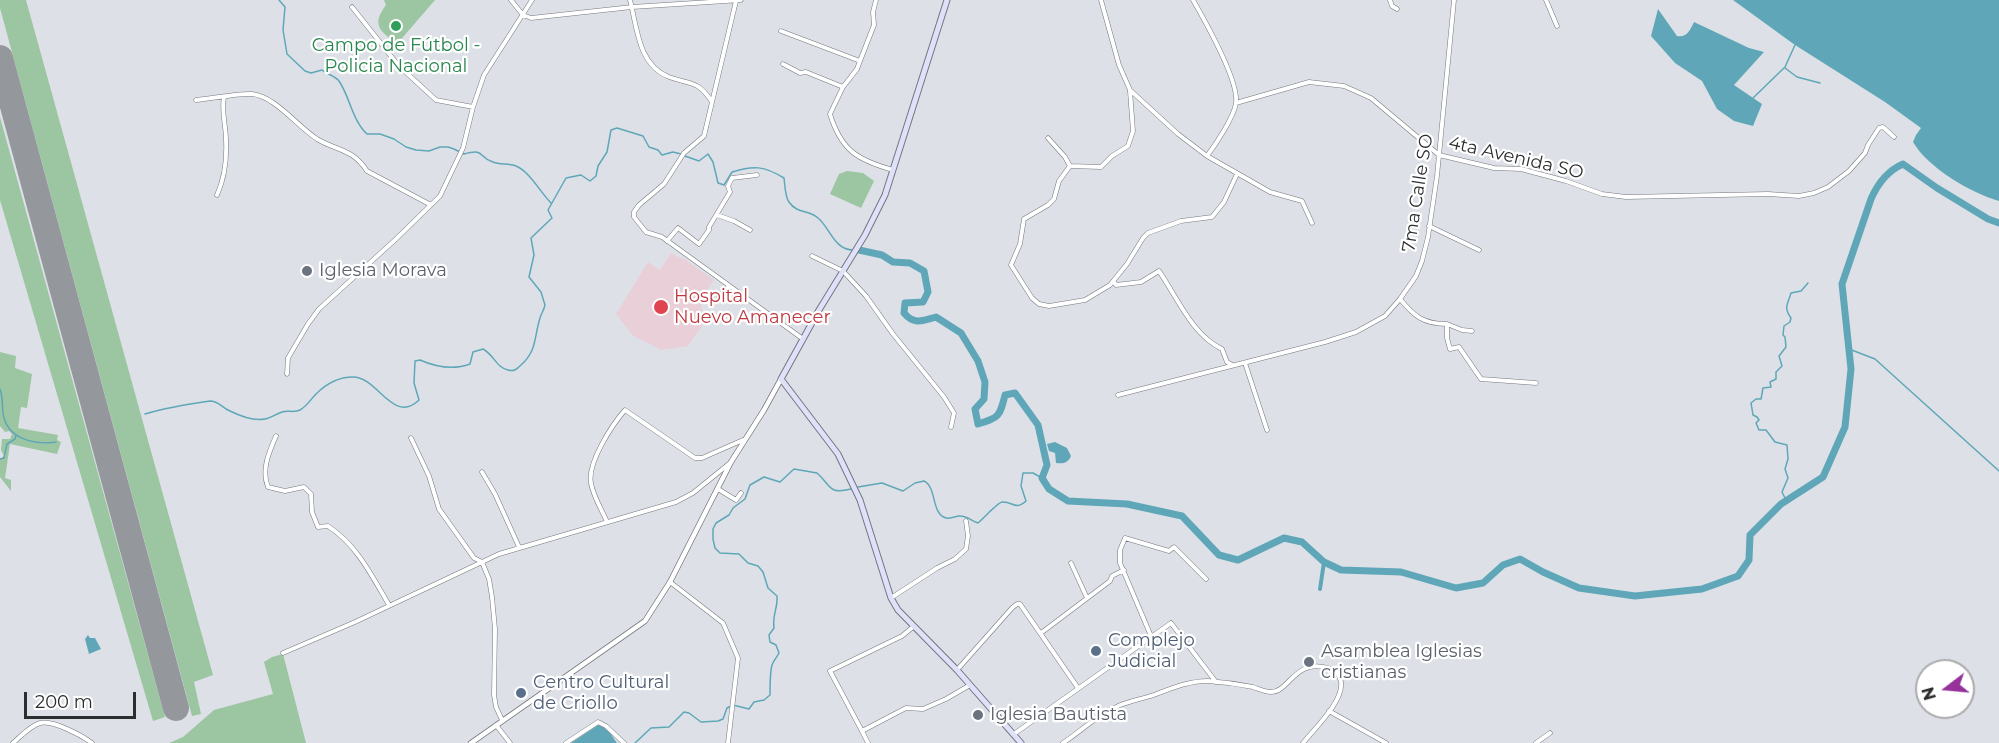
<!DOCTYPE html>
<meta charset="utf-8">
<style>
body{margin:0}
#map{position:relative;width:1999px;height:743px;overflow:hidden;background:#dde1e7;font-family:Montserrat,sans-serif}
canvas{display:block}
.north{position:absolute;left:1915px;top:659px;width:60px;height:60px;box-sizing:border-box;background:#fff;border:2px solid #ababac;border-radius:50%;rotate:254deg;font-size:16px;font-weight:700;line-height:24px;text-align:center;color:#2c2d2f}
.north::after{content:'';display:block;margin:auto;width:21px;height:27px;background:#95339a;clip-path:polygon(50% 0,100% 100%,50% 72%,0 100%)}
.scale{position:absolute;left:24px;top:692px;width:112px;height:27px;box-sizing:border-box;border:3px solid #2c2d2f;border-top:0;padding-left:8px;font-size:18px;line-height:21px;white-space:nowrap;color:#2c2d2f;-webkit-text-stroke:4px #fff;paint-order:stroke}
</style>
<div id="map">
<canvas width="1999" height="743"></canvas>
<div class="north">N</div>
<div class="scale">200 m</div>
</div>
<script>
const c = document.querySelector('canvas').getContext('2d');
c.lineJoin = 'round';
function fillPath(path, color) { c.fillStyle = color; c.fill(path, 'evenodd'); }
function strokePath(path, color, width, dash) { c.strokeStyle = color; c.lineWidth = width; c.lineCap = dash ? 'butt' : 'round'; c.setLineDash(dash || []); c.stroke(path); }
function write(font, color, halo, rows, align = 'center') {
  c.font = font + ' Montserrat,sans-serif'; c.lineWidth = 4.5; c.setLineDash([]); c.textBaseline = 'middle'; c.strokeStyle = halo; c.fillStyle = color; for (const [text, x, y, turn = 0] of rows) {
    c.save(); c.translate(x, y); c.rotate((+turn || 0) * Math.PI / 180); c.textAlign = isNaN(turn) ? turn : align; if (halo) c.strokeText(text, 0, 0); c.fillText(text, 0, 0); c.restore();
  }
}
fillPath(new Path2D(`
 M671,253L682,259L683,258L714,280L700,301L705,322L688,346L661,350L633,336L616,314L648,262L660,270Z`), '#e9cfd7');
fillPath(new Path2D(`
 M0,0H26L213,675L194,682L201,714L192,716L0,8Z
 M384,0H435L397,44C380,31 371,25 386,5Z
 M0,117L165,717L153,721L0,200Z
 M847,171L863,173L874,181L861,208L830,194L839,174Z
 M0,352L16,356L15,368L32,374L27,408L21,407L18,428L58,435L57,440L61,442L57,454L10,444L5,478L11,480V491L0,477V459L4,456L1,450L2,439H10L12,434L9,431L5,432L0,426Z
 M283,654L306,743H169L183,737L214,710L273,694L264,662L272,657Z`), '#9cc5a1');
fillPath(new Path2D(`
 M1733,0H1999V201C1971,193 1928,168 1913,142L1916,135L1921,128L1885,102L1795,45Z
 M1658,9L1677,36C1687,38 1690,30 1694,22L1749,48L1764,52L1734,85L1762,104L1753,126L1734,121L1717,109L1702,81L1675,63L1651,36Z
 M1055,442L1067,448L1071,456C1068,463 1063,464 1056,463L1055,453L1049,451L1047,444Z
 M88,635L90,638H95L101,649L89,654L85,639Z
 M598,725C609,728 611,735 617,743H571Z`), '#5fa7b8');
strokePath(new Path2D(`
 M279,0L285,7L283,30L287,54L305,71L311,73L322,70C327,74 335,76 339,81C350,97 352,120 367,134H380L394,139L406,147L416,150L429,151L440,147H448L454,149L464,154C486,148 477,157 493,162C500,165 508,163 516,166C529,171 541,193 551,203
 M1785,68L1797,77L1820,83
 M1753,98L1785,67L1795,45
 M685,156L699,161L708,154L713,162L718,183L724,185L732,172C754,165 764,166 784,178C785,185 785,197 789,202C797,214 810,210 818,218C830,228 834,249 852,250
 M1849,349L1875,359L1999,471
 M0,389C4,399 1,407 4,418C10,440 37,445 56,442
 M145,414C165,408 189,404 210,401C219,401 222,408 230,411C240,416 254,421 265,419C271,418 276,414 282,412C288,410 294,413 300,410C307,406 311,399 316,394C326,384 339,377 353,377C378,377 393,425 419,400L414,383L415,361L420,360C436,367 454,370 470,364L473,352L483,349C493,354 497,368 508,370C514,372 517,369 521,365C537,351 534,337 540,318C541,314 544,310 545,305L541,292L529,277L534,255L531,238L552,218L548,210L566,178L581,175L590,181L596,176L598,166L607,152L611,130L617,128L643,136L649,147L658,150L662,155L673,152L681,154
 M0,459L4,458L7,444L15,439L16,435
 M858,487L882,483L903,491L915,483L924,481C937,487 931,514 946,518C950,519 955,516 960,516C968,516 971,521 978,523C983,519 997,503 1002,502C1013,501 1015,511 1026,501L1021,486L1023,473H1033L1042,478
 M1786,500L1782,492L1788,478L1785,469L1788,459L1787,445L1775,442L1766,430H1759L1756,423L1759,420L1757,417L1753,415L1751,403L1756,399H1761L1763,388L1771,387L1770,382L1776,379V372L1782,366L1779,356L1786,347L1785,337L1783,335L1784,326L1790,322L1791,318C1783,307 1788,304 1791,293L1801,291L1808,283
 M635,743L651,728L669,727L684,712L689,713L701,722L718,721L723,719L727,708L733,705L749,709L754,702L764,700L770,695C770,688 770,672 772,665C774,660 777,657 779,653L776,645L770,642L769,635L774,628C772,613 778,610 777,596L768,588L763,572L758,566L748,563L739,554L720,553L715,548L713,539V529L716,523L729,515L733,508L745,499L750,485L764,477L780,482L794,469L817,473C831,485 828,495 851,489`), '#5fa7b8', 1.5);
strokePath(new Path2D(`
 M1320,589L1324,562`), '#5fa7b8', 4);
strokePath(new Path2D(`
 M859,250L882,255L893,262L910,263L924,271L928,292L923,302L905,303L904,313C914,325 922,321 936,317L961,333L978,361L985,382L984,399L975,409L978,424C999,418 1000,416 1005,395L1015,393L1038,425L1047,465L1042,478L1049,489L1068,501L1127,504L1182,516L1219,555L1238,560L1284,538L1302,542L1324,562L1341,570L1401,572L1456,588L1483,583L1503,565L1520,559L1543,572L1579,588L1635,596L1702,589L1738,576L1749,560L1750,535L1781,504L1823,477L1845,427L1851,369L1842,284L1871,199C1878,183 1887,171 1903,164L1937,188L1988,219L1999,223`), '#5fa7b8', 7);
strokePath(new Path2D(`
 M0,58L176,708`), '#94989c', 26);
const minor = new Path2D(`
 M511,0L523,15L531,18L632,7L741,0
 M630,0C637,27 638,65 669,77C691,85 698,80 712,102
 M876,0L873,12L874,25L860,61L857,69L843,87L830,114C841,150 857,160 893,170
 M1101,0L1119,65L1130,90L1178,134L1207,156L1270,192L1302,201L1312,223
 M1193,0C1205,21 1239,80 1236,103C1234,117 1216,144 1207,156
 M1390,0L1392,6L1397,9
 M1546,0L1557,26
 M736,1L704,136L684,153L664,184L639,205L634,212V217L646,232L662,237L803,339
 M352,7L398,65L436,100L473,107
 M781,31L860,61
 M783,64L800,73L806,72L843,87
 M196,100C211,99 237,93 252,94C275,96 298,127 317,139C337,151 352,148 367,171L431,205
 M1236,103L1309,82L1344,86L1371,98L1439,155L1494,168L1521,169L1566,181L1602,194L1626,197L1768,194L1799,196L1814,193L1828,187L1849,171L1865,153L1868,145L1879,128L1883,127L1894,137
 M1048,138L1065,157L1070,166L1101,167L1112,156L1128,146L1133,131L1130,91
 M1070,166L1059,181L1054,199L1048,205L1024,219L1020,244L1011,265L1032,298L1039,304L1049,306L1085,300L1110,285L1127,264L1143,238L1148,233L1181,221L1212,217L1224,202L1237,174
 M217,195C225,177 227,159 226,140C226,125 221,112 224,97
 M717,215L734,221L750,230
 M1429,226L1479,250
 M667,241L678,228L699,244L709,230V227L730,192L728,186L732,178L757,175
 M812,256L843,271L866,296L893,334L944,397L954,413L951,427
 M1113,281L1116,285L1141,282L1159,271C1177,297 1192,335 1222,349L1227,362L1232,365
 M719,297L729,286
 M1400,299C1414,316 1423,324 1447,324V338L1450,349L1459,347L1481,379L1536,383
 M1447,324L1462,330L1472,331
 M1245,363L1267,430
 M287,374L288,358L308,324L319,309L396,239L440,196L463,148L473,107L484,75L532,0
 M1118,395L1325,342L1356,332L1385,316L1400,299L1416,276L1422,261L1428,237L1437,176L1454,0
 M276,436C269,452 261,470 268,487L285,491L304,487L311,494L312,512L318,527L328,526C357,545 372,576 389,605
 M411,438L429,476L439,509L474,558L482,562L489,579L492,597L495,629L494,695L496,707L502,720
 M482,472L495,494L519,547
 M718,489L736,500L741,493
 M607,522C602,510 593,496 591,483C587,463 612,425 625,410L695,458H702L743,440
 M1071,563L1087,598
 M670,582L723,623L738,658L728,743
 M891,598L937,568L955,559L966,549L968,536L966,521
 M1041,633L1110,581L1112,576L1124,570
 M1151,636L1120,563V550L1125,538L1169,551L1174,547L1206,579
 M283,653L355,622L499,554L676,502L693,493L730,463
 M957,670L1012,608L1017,604H1020L1078,688
 M1329,711L1386,743
 M496,725L510,743
 M862,731L830,671L902,636L913,627
 M1014,734L1171,623L1216,682
 M13,743C21,736 30,726 40,723C53,720 81,735 92,743
 M566,743L598,722L606,726L624,743
 M868,743L862,731L906,708L923,709L946,699L970,685
 M1063,743C1081,731 1096,716 1116,707C1130,700 1145,699 1159,693C1175,687 1190,681 1208,681C1223,682 1238,684 1253,687C1259,689 1265,692 1271,692C1290,692 1295,656 1331,669C1337,671 1340,676 1341,682C1344,701 1314,729 1303,743
 M1536,743L1550,733`);
const tertiary = new Path2D(`
 M471,743L645,621L670,582L731,462L764,410L781,379`);
const secondary = new Path2D(`
 M947,0L885,195L865,235L819,310L781,379L838,454L860,500L891,598L898,610L957,670L1021,743`);
strokePath(minor, '#74777c', 5);
strokePath(tertiary, '#74777c', 6);
strokePath(secondary, '#74777c', 7);
strokePath(minor, '#fff', 4);
strokePath(tertiary, '#fff', 4.5);
strokePath(secondary, '#dfe0f9', 5);
for (const [x, y, r, color] of [
 [396,26,6,"#2e9e5b"],
 [307,271,6,"#6b7280"],
 [661,307,8,"#e0444e"],
 [1096,651,6,"#5c6f8a"],
 [1309,662,6,"#6b7280"],
 [521,693,6,"#5c6f8a"],
 [978,715,6,"#6b7280"]
]) { const dot = new Path2D(); dot.arc(x, y, r, 0, 2 * Math.PI); c.fillStyle = color; c.fill(dot); strokePath(dot, '#fff', 2); }
write('18px', '#27864d', '#fff', [
 ["Campo de Fútbol -",396,46],
 ["Policia Nacional",396,67]
]);
write('18px', '#2c2d2f', '#fff', [
 ["4ta Avenida SO",1516,158,13],
 ["7ma Calle SO",1418,193,-81]
]);
write('18px', '#5b616d', '#fff', [
 ["Iglesia Morava",319,271],
 ["Asamblea Iglesias",1321,652],
 ["cristianas",1321,673],
 ["Iglesia Bautista",990,715]
], 'left');
write('18px', '#be3a42', '#fff', [
 ["Hospital",674,297],
 ["Nuevo Amanecer",674,318]
], 'left');
write('18px', '#4e5e75', '#fff', [
 ["Complejo",1108,641],
 ["Judicial",1108,662],
 ["Centro Cultural",533,683],
 ["de Criollo",533,704]
], 'left');
</script>
